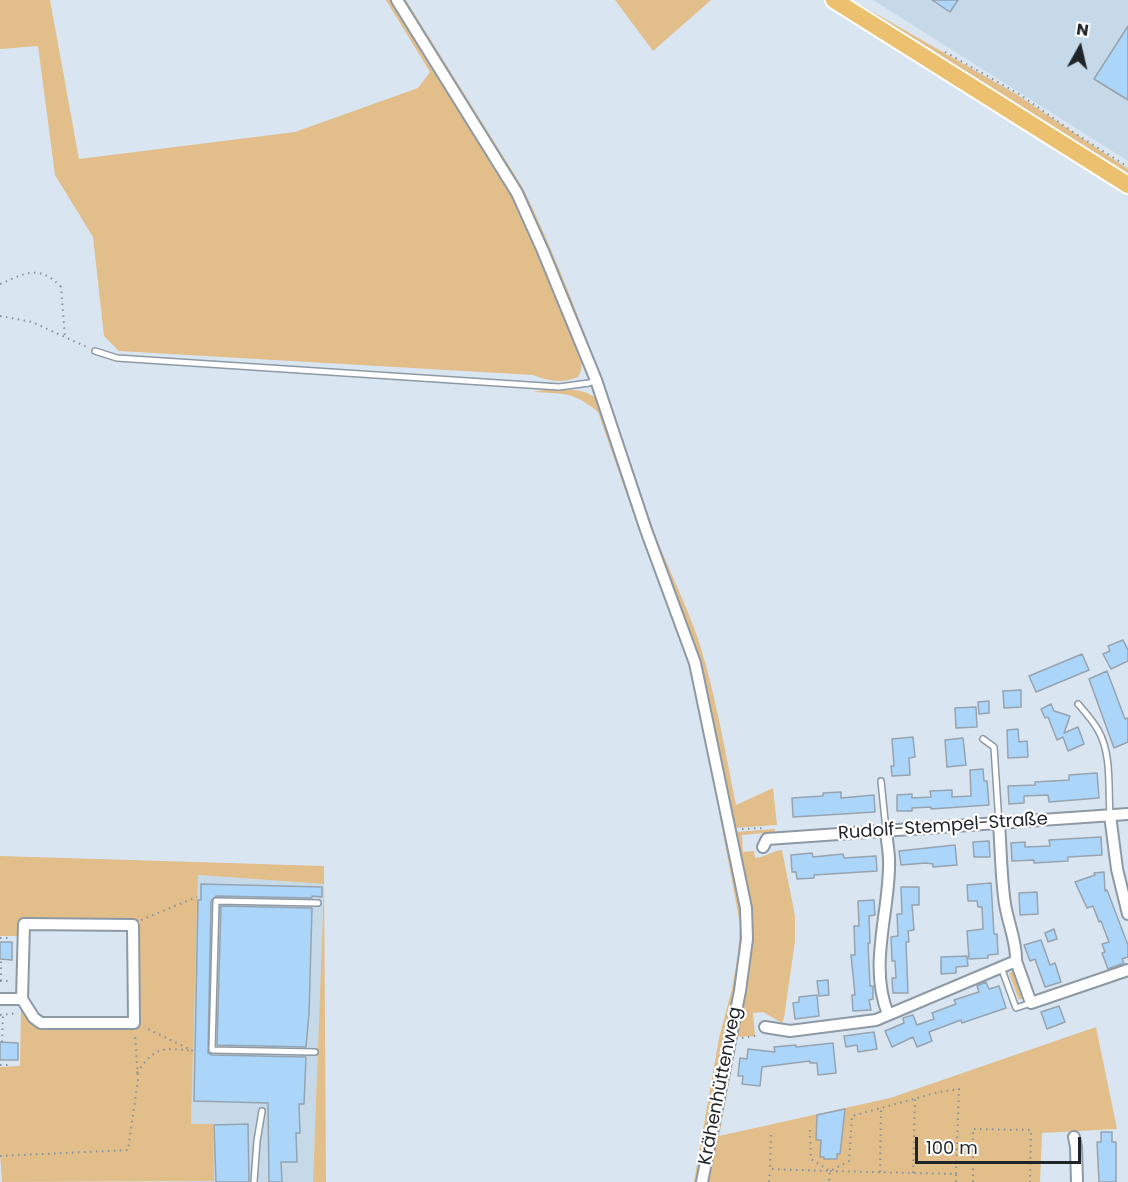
<!DOCTYPE html>
<meta charset="utf-8">
<style>
body{margin:0}
#map{position:relative;width:1128px;height:1182px;overflow:hidden;background:#d9e6f2;font-family:Poppins,sans-serif}
canvas{display:block}
.north{position:absolute;left:1050px;top:18px;width:60px;height:60px;-webkit-text-stroke:4px #fff;paint-order:stroke;rotate:8deg;font-size:16px;font-weight:700;line-height:24px;text-align:center;color:#1f2428}
.north::after{content:'';display:block;margin:auto;width:21px;height:27px;background:#1f2428;clip-path:polygon(50% 0,100% 100%,50% 72%,0 100%)}
.scale{position:absolute;left:915px;top:1137px;width:166px;height:27px;box-sizing:border-box;border:3px solid #1f2428;border-top:0;padding-left:8px;font-size:18px;line-height:21px;white-space:nowrap;color:#1f2428;-webkit-text-stroke:4px #fff;paint-order:stroke}
</style>
<div id="map">
<canvas width="1128" height="1182"></canvas>
<div class="north">N</div>
<div class="scale">100 m</div>
</div>
<script>
const c = document.querySelector('canvas').getContext('2d');
c.lineJoin = 'round';
function fillPath(path, color) { c.fillStyle = color; c.fill(path, 'evenodd'); }
function strokePath(path, color, width, dash) { c.strokeStyle = color; c.lineWidth = width; c.lineCap = dash ? 'butt' : 'round'; c.setLineDash(dash || []); c.stroke(path); }
function write(font, color, halo, rows, align = 'center') {
  c.font = font + ' Poppins,sans-serif'; c.lineWidth = 4.5; c.setLineDash([]); c.textBaseline = 'middle'; c.strokeStyle = halo; c.fillStyle = color; for (const [text, x, y, turn = 0] of rows) {
    c.save(); c.translate(x, y); c.rotate((+turn || 0) * Math.PI / 180); c.textAlign = isNaN(turn) ? turn : align; if (halo) c.strokeText(text, 0, 0); c.fillText(text, 0, 0); c.restore();
  }
}
fillPath(new Path2D(`
 M873,0H1128V161Z
 M197,875L324,884L313,1182H148L214,1181L191,1125Z`), '#c6d9e9');
fillPath(new Path2D(`
 M0,0H50L79,159L295,132L418,88L430,72L386,0H391L512,194L525,222L582,359L581,371L578,377C562,384 548,381 533,375L119,351L104,336L93,237L55,175L38,46L0,49Z
 M402,0H406L523,188C575,296 613,410 651,523C665,564 687,604 700,645C716,697 725,751 736,805L773,788L777,825L734,828L699,662L533,216L506,164Z
 M615,0H711L653,51Z
 M843,0H852L1016,94L1128,169V178Z
 M544,390C562,390 584,386 598,400L692,663L738,892L743,925L741,955L698,1182H694L719,1038L732,989L738,954L740,924L696,688L683,644L639,530L598,412C573,391 564,394 533,392Z
 M775,829V832L742,835L743,852L754,851L755,858C766,857 772,851 782,850L795,916V941L784,1018L782,1023L763,1012L753,1013L755,1036L734,1037L749,959L735,832Z
 M0,856L324,866L326,1182H313L324,884L198,875L191,1124H213L214,1181L2,1182L0,1153V1067L20,1066L21,1006L41,1026H139L140,921L22,920L21,936H0Z
 M1014,971L1023,998L1019,1000L1009,973Z
 M1096,1027L1117,1129L1042,1133L1040,1182H706L733,1041L737,1040L719,1136L890,1098Z`), '#e2be8b');
const building = new Path2D(`
 M932,0H958L950,12Z
 M1128,26V100L1094,79Z
 M1123,640L1128,650V661L1111,669L1103,654L1110,651L1108,646Z
 M1082,654L1089,670L1036,692L1029,676Z
 M1107,671L1125,719L1128,718V742L1114,748L1089,679Z
 M1021,690V707L1004,708L1003,691Z
 M989,701V713L979,714L978,702Z
 M1051,704L1054,711L1070,716L1064,733L1078,727L1084,744L1068,751L1063,737L1057,740L1048,717L1045,718L1041,709Z
 M976,707L977,727L956,728L955,708Z
 M1018,729L1019,742L1027,741L1028,757L1008,758L1007,730Z
 M913,737L915,757L909,758L910,775L892,776L891,766H894L892,739Z
 M963,738L966,765L947,767L945,740Z
 M983,769L984,781H987L989,805L931,809V807L912,808V811H897V795L912,794V798L931,797L930,791L952,790V797L971,796L970,770Z
 M1097,773L1099,798L1049,802L1048,795L1024,796V803L1009,804L1008,786L1035,785V782L1069,780V775Z
 M841,792V798L874,795L875,812L793,817L792,798L823,796V793Z
 M1101,837L1102,855L1068,857V861L1034,863V860L1012,861L1011,843L1025,842V847L1050,846L1049,840Z
 M989,841L990,857H974L973,842Z
 M955,845L957,865L933,867V864L926,863L901,865L899,851Z
 M812,853L813,857L843,854L844,858L876,856L877,871L814,875V878L797,879L796,872H792L791,855Z
 M1104,872L1105,891L1107,890L1128,945V957L1122,959L1124,963L1108,969L1102,953L1105,952L1102,944L1109,942L1101,921L1099,922L1093,906L1087,908L1075,882L1095,875L1094,873Z
 M991,883L994,934H997L998,954L988,955V958L969,959L967,931L983,929L982,907H978L977,901H968L967,885Z
 M201,884L322,887V897L312,896V898L216,896L211,901L208,1053L212,1055L306,1057L304,1104H299L300,1133H296L297,1162H281L282,1182H269L268,1103L194,1101L198,900H201Z
 M901,887H919V905H912L914,930L908,931L909,942H906L908,993H893L892,978H896L895,961H892L891,937L898,936L897,914H902Z
 M1037,892L1038,914L1020,915L1019,893Z
 M874,900L875,915L869,916L870,943H868L870,986H873V999L869,1000L871,1010L853,1011L852,995H855L851,955H855L854,926H859L858,901Z
 M221,906L312,908L309,1014L306,1047L217,1045Z
 M1054,929L1057,939L1048,942L1045,933Z
 M1041,940L1050,965L1055,963L1061,982L1045,987L1035,959L1030,961L1024,945Z
 M0,942H12V960L0,959Z
 M967,956L968,966L956,967V973L941,974V957Z
 M828,980L829,995L819,996L817,981Z
 M986,982L989,989L999,986L1006,1008L962,1023L961,1020L929,1032L932,1041L917,1047L913,1037L892,1047L885,1031L904,1023L903,1018L913,1015L917,1025L934,1019L932,1013L956,1004L954,1000L979,992L977,986Z
 M817,995L819,1016L795,1019L793,1003L799,1002V997Z
 M1059,1006L1065,1022L1047,1029L1041,1012Z
 M874,1032L877,1049L858,1052L857,1045L846,1047L844,1036Z
 M0,1042L18,1043V1060H0Z
 M833,1043L836,1073L818,1075L817,1063H810V1061L762,1067L760,1086L742,1084L743,1076H738L740,1058L747,1059L748,1049L775,1052L774,1047L796,1045V1047Z
 M845,1109L840,1154H837V1159H824V1157H820L821,1140H816L817,1115Z
 M248,1124L249,1182H216L214,1125Z
 M1101,1132H1112V1142H1116V1182H1099L1097,1142H1101Z`);
fillPath(building, '#abd6fa');
strokePath(building, '#97a3ae', 1.5);
const lane = new Path2D(`
 M95,351L117,358L559,387L589,383L596,380
 M1078,704C1085,712 1093,721 1098,730C1112,754 1108,788 1110,815
 M983,739L994,747L999,824
 M881,781L886,830
 M1001,967L1016,1008L1031,1003
 M315,1052L212,1050L216,901L318,903
 M254,1182L257,1141L262,1111`);
const street = new Path2D(`
 M397,0L517,193L543,251L596,380L646,530L695,663L746,908L747,939L740,991L702,1182
 M1110,815L1117,869L1128,914
 M999,824C1001,850 1001,878 1005,904C1008,923 1017,943 1016,961L1031,1003L1128,970
 M886,831C887,843 890,856 889,868C888,917 869,967 888,1014
 M763,847L767,839L1128,814
 M24,924L133,925L134,1023H41L34,1018L22,999Z
 M0,999H22
 M765,1027L790,1031L876,1020L1016,961
 M1074,1137L1076,1147L1077,1182`);
const primary = new Path2D(`
 M834,0L1128,185`);
strokePath(lane, '#8d99a4', 8);
strokePath(street, '#8d99a4', 14);
strokePath(primary, '#fff', 20);
strokePath(new Path2D(`
 M945,52L1019,94L1073,132L1128,167
 M0,284C26,273 39,264 61,287L65,337
 M0,316L32,322L89,348
 M742,829L766,828
 M141,920L197,897
 M0,938H12
 M0,981H12
 M1,981V959
 M0,1015L18,1013
 M742,1038L759,1035
 M2,1042L3,1015
 M0,1065H10
 M137,1073C154,1047 163,1047 193,1051L144,1027
 M810,1130L811,1159L830,1171L849,1161L852,1116L939,1092L959,1089L956,1174L830,1171
 M771,1135L770,1169L830,1171L829,1182
 M0,1156L128,1150L138,1080L135,1033
 M880,1172L881,1108
 M913,1173L915,1099
 M769,1182L770,1170
 M956,1182V1174
 M973,1182V1129L1031,1130L1030,1182`), '#88929a', 2, [1.5, 4.5]);
strokePath(lane, '#fff', 5);
strokePath(street, '#fff', 10);
strokePath(primary, '#ebc16f', 16);
write('18px', '#1f2428', '#fff', [
 ["Rudolf-Stempel-Straße",943,827,-4],
 ["Krähenhüttenweg",721,1086,-79]
]);
</script>
